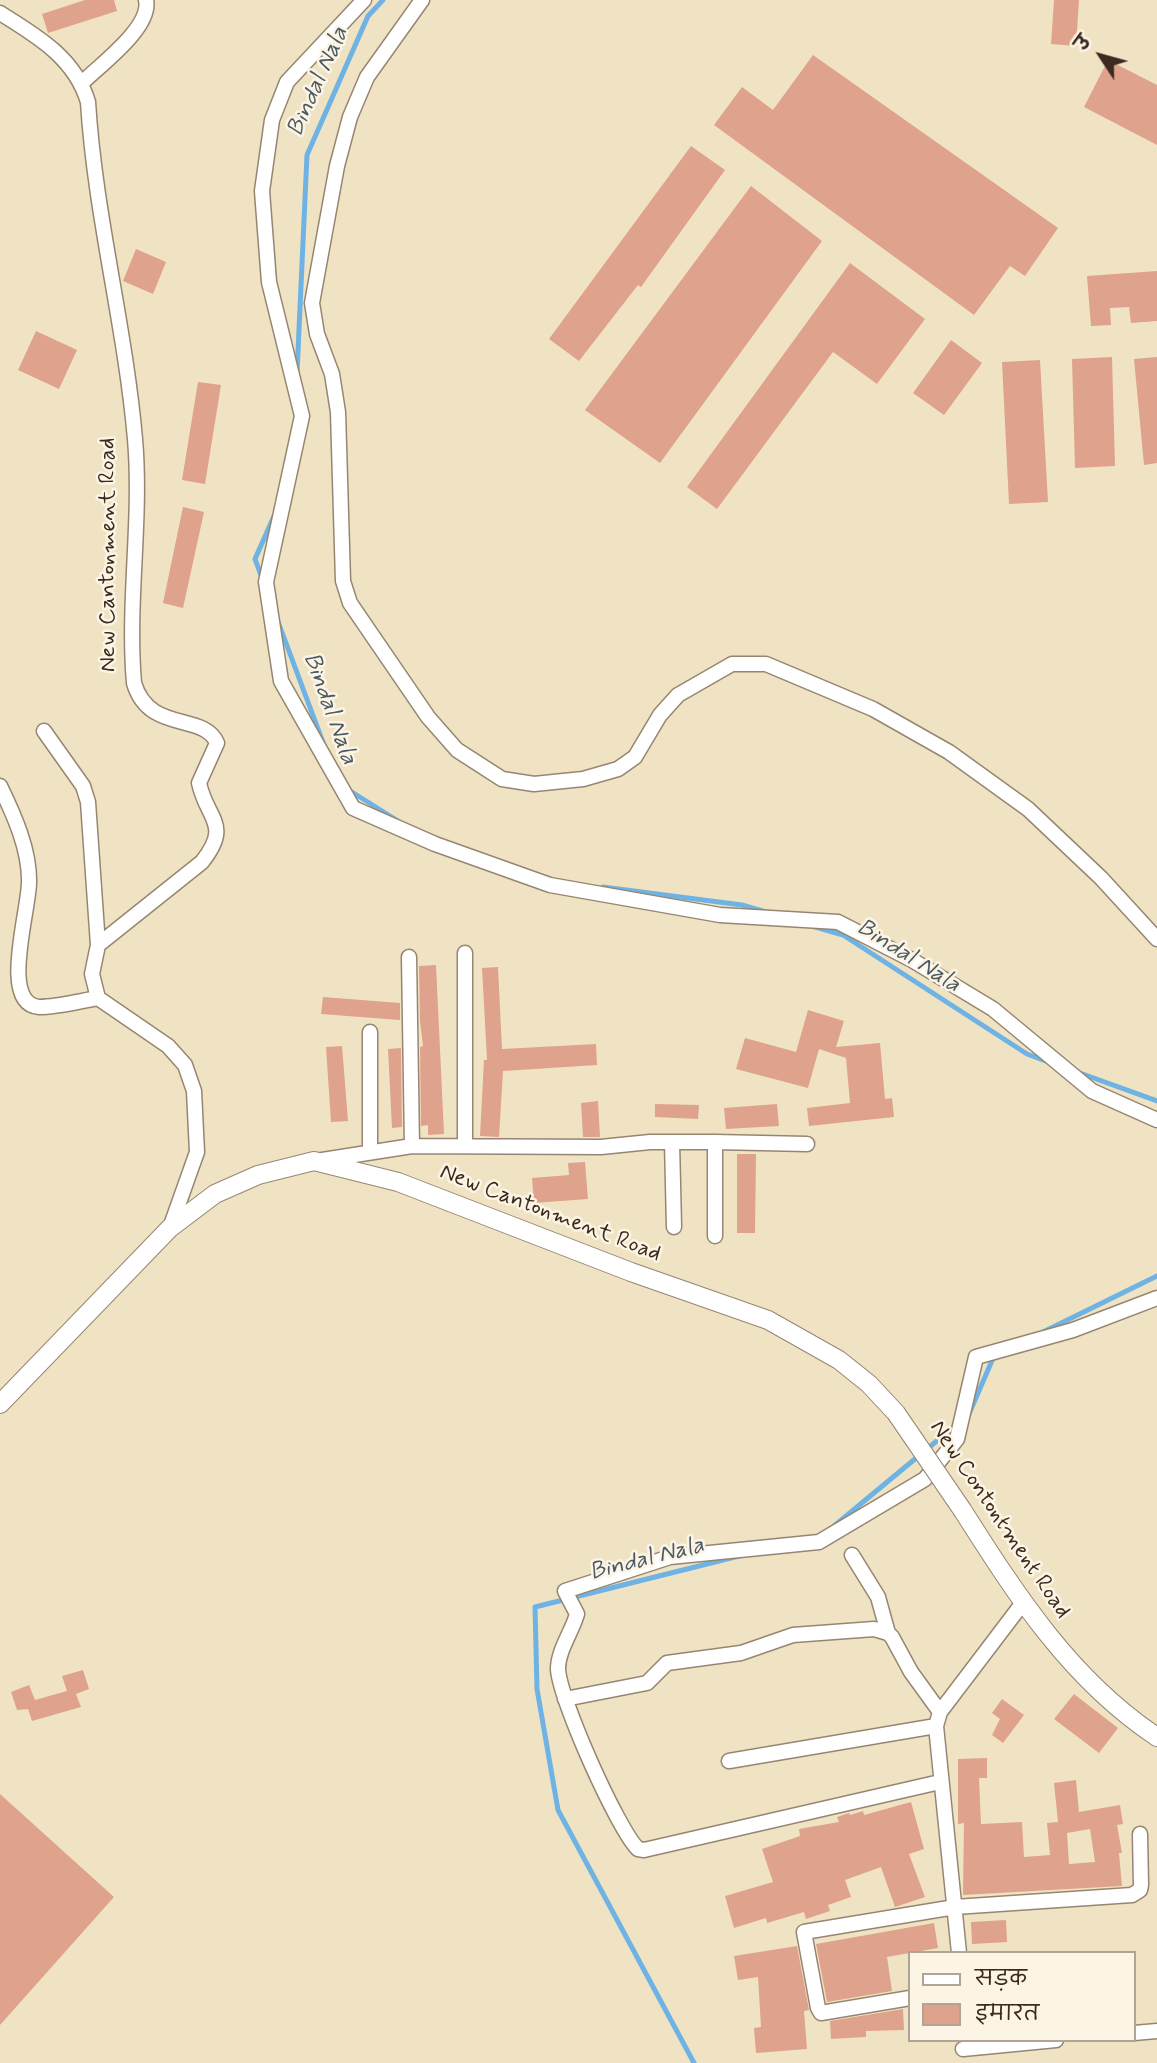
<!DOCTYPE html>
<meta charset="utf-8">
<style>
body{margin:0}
#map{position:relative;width:1157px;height:2063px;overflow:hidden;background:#f0e3c4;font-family:Mynerve,"Playpen Sans Deva",sans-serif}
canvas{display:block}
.legend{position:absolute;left:908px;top:1951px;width:228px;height:91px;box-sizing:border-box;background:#fcf5e5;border:2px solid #afa495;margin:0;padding:9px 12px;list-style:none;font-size:21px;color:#3b2a1e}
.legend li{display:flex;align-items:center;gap:14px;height:35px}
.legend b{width:35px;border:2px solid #afa495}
.north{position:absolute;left:1066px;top:21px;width:70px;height:70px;-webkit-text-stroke:5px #fcf5e5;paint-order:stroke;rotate:306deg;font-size:19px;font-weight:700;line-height:28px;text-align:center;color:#3b2a1e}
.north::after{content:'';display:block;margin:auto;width:24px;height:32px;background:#3b2a1e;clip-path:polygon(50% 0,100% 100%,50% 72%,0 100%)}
</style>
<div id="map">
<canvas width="1157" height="2063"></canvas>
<ul class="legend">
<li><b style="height:9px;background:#fff"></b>सड़क</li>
<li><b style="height:19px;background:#dfa28d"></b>इमारत</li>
</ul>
<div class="north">उ</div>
</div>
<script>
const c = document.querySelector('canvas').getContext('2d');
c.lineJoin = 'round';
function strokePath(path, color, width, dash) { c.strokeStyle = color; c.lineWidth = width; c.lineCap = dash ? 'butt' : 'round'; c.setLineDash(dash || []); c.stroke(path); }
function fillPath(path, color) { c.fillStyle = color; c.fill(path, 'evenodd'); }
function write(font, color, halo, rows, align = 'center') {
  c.font = font + ' Mynerve,sans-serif'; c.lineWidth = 5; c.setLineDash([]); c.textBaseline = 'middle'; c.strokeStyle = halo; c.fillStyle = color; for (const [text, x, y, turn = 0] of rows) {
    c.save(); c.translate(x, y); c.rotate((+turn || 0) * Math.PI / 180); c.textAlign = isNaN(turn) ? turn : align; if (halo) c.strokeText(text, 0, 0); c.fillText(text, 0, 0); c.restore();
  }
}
strokePath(new Path2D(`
 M297,373L307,155L368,16L383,0
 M263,581L255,559L274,516
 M277,619L324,745
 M347,789L398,821
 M603,887L742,905L766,912
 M812,926L843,935L1027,1054L1051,1063
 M1077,1072L1157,1101
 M1043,1332L1157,1276
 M969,1414L994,1356
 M834,1526L956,1425
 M694,2063L558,1810L537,1689L535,1607L739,1556`), '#6eb3e4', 5);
fillPath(new Path2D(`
 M85,0H114L117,11L48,33L42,14Z
 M1054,0H1079L1076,46L1051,44Z
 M813,55L1058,228L1025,276L1010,266L974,315L714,125L742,87L773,110Z
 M1108,60L1157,85V145L1084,107Z
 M691,146L725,170L641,287L638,285L579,361L549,339Z
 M751,186L822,241L660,463L585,410Z
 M136,249L166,262L153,294L123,281Z
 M850,263L925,319L877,384L833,352L717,509L687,487Z
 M1157,271V321L1131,323L1129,307L1110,308L1111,325L1091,326L1087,276Z
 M36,331L77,350L59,389L18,370Z
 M951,340L982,363L944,415L913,393Z
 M1112,357L1115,466L1075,468L1072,359Z
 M1157,357V463L1144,465L1134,359Z
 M1040,360L1048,502L1009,504L1002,362Z
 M198,382L221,385L205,484L182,480Z
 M183,507L204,512L183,608L163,603Z
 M436,965L444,1134L428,1135V1125L421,1126L420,1047L423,1046L420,1021L419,966Z
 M498,967L502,1049L596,1044L597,1065L503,1071L499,1137L480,1136L484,1060H487L482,968Z
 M323,997L400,1003V1020L321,1014Z
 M808,1010L844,1021L836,1047L880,1043L885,1099L892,1098L894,1117L809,1126L807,1108L850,1103L846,1058L819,1049L808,1088L736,1069L745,1038L796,1052Z
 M342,1046L348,1121L331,1122L326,1047Z
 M401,1048L402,1127L392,1128L388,1049Z
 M598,1101L600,1137H583L581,1103Z
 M655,1104L699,1105L698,1119L655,1117Z
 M777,1104L779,1126L726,1129L724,1108Z
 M737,1154H756L755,1233H737Z
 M585,1162L588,1199L534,1203L532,1178L569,1175L568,1163Z
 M83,1670L89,1689L76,1694L81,1707L32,1721L28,1709L17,1710L11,1692L29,1685L35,1700L67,1691L62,1676Z
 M1074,1694L1118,1728L1099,1753L1054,1719Z
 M1002,1699L1024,1715L1003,1743L992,1735L1000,1719L992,1713Z
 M987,1758V1778H979L981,1824L1022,1822L1024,1857L1050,1855L1047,1823L1058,1822L1054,1783L1076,1780L1079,1812L1120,1805L1123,1824L1117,1825L1122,1853H1119L1122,1886L963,1895L964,1823L958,1824V1759ZM1090,1829L1095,1862L1069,1864L1067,1833Z
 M0,1794L114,1897L0,2025Z
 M911,1802L924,1849L909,1854L925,1897L895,1907L881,1867L845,1880L851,1897L828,1905L830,1911L806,1919L804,1912L767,1923L766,1918L734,1928L725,1896L773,1882L762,1849L800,1836L799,1829L839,1822L837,1817L849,1813L850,1815L863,1811L864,1815Z
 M1006,1920L1007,1942L972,1944L971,1922Z
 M934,1923L938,1948L887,1957L892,1991L827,2002L816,1944Z
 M797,1946L809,2010L804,2011L807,2049L756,2053L754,2028L761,2027L758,1977L738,1980L734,1956Z
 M903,2009L904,2030L866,2031V2037L831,2039L830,2021Z`), '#dfa28d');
const minor = new Path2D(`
 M364,0L287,82L272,120L262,191L269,282L302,416L266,582L281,681L353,808L435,844L550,885L720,915L838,922L912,960L993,1009L1092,1091L1157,1120
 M422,0L367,77L350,117L337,166L312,303L317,334L332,374L338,412L343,581L350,603L428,717L457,750L502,779L534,784L583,779L618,769L635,757L660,715L678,695L732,664H766L873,709L949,752L1028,809L1101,878L1157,939
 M0,13C37,36 75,58 88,102C95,215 125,325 135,439C142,520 127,602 134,683C149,734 204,712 217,743L199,783C207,820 232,824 202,862L98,945L92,974L98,998L168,1046L185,1065L194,1091L197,1152L170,1228
 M82,83C101,64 152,27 146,0
 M44,731L83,786L88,802L98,945
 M0,786C14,815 30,850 29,883C28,915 0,1004 39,1007C58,1007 80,1001 98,998
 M409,957L412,1146
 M370,1032V1151
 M672,1142L674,1227
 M465,1145V953
 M316,1161L412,1146L601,1147L650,1142H715L807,1144
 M715,1236V1142
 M852,1555L878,1597L888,1633
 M565,1699L647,1683L667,1663L741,1653L793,1635L874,1629L888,1633L892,1637L911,1672L940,1712
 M729,1761L936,1726
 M940,1782L644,1850L638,1849C618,1830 559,1698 558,1669C558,1650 572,1632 577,1614L565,1591L670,1557L819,1542L925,1479L957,1439L976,1357L1073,1330L1157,1298
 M959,1953L936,1726L940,1712L1022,1604
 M910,1998L821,2013L818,2008L804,1932L955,1907L1132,1895L1140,1890L1141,1885L1140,1834
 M1134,2033L1157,2031
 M963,2049L1056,2040`);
const tertiary = new Path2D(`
 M0,1404L170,1228L215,1194L258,1175L314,1161L398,1182L631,1272L768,1320L839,1360L869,1384L896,1413
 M963,1511C1017,1596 1071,1680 1157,1737`);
strokePath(minor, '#968671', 17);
strokePath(tertiary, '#968671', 20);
strokePath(minor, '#fff', 14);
strokePath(tertiary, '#fff', 18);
const tertiaryBridge = new Path2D(`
 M896,1413L963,1511`);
strokePath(tertiaryBridge, '#968671', 20, []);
strokePath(tertiaryBridge, '#fff', 18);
write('23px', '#3b2a1e', '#fcf5e5', [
 ["New Cantonment Road",109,555,-90],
 ["New Cantonment Road",550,1214,21],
 ["New Contontment Road",999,1520,56]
]);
write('italic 24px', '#4d5a63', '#fcf5e5', [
 ["Bindal Nala",319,82,-66],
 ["Bindal Nala",329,709,70],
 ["Bindal Nala",908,957,32],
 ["Bindal Nala",647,1560,-14]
]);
</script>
